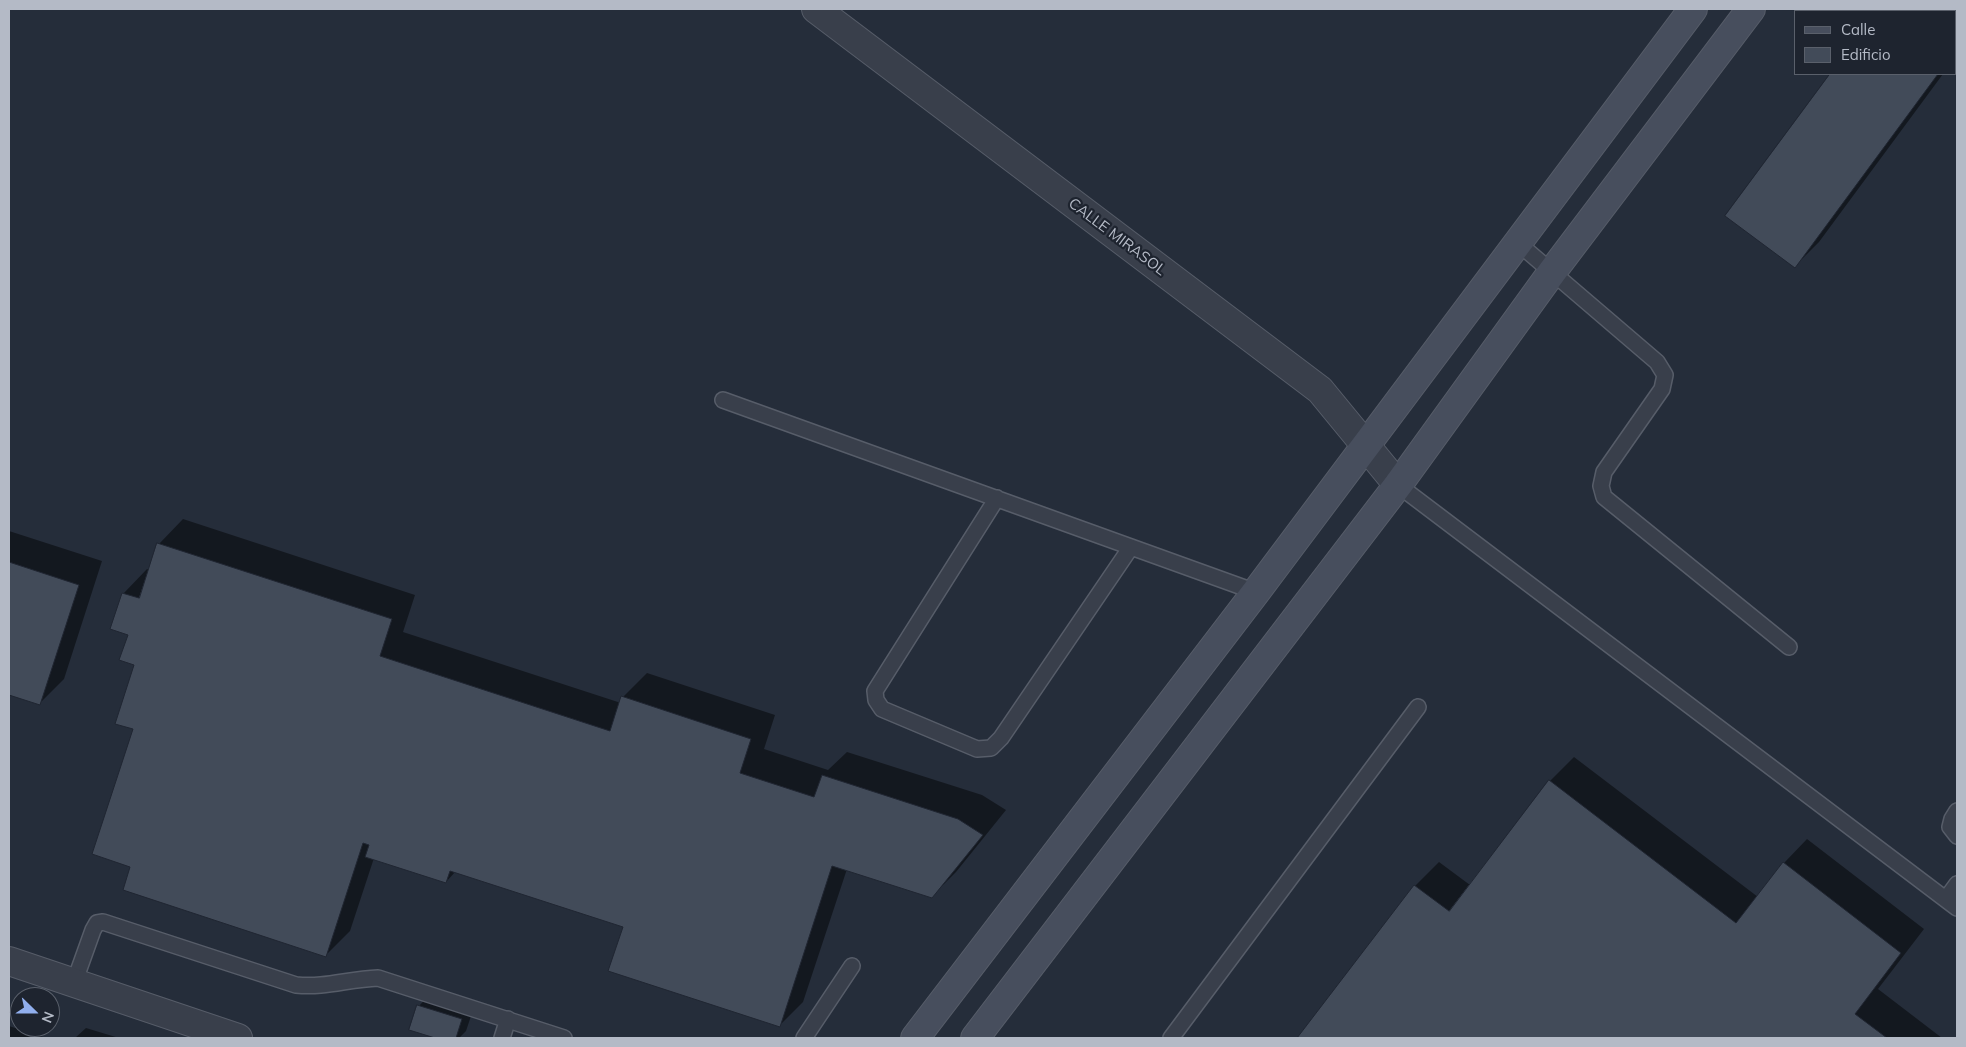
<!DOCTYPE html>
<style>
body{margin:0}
#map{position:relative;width:1966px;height:1047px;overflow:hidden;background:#252d3a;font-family:Mulish,sans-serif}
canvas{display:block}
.frame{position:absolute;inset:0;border:10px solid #b4bac6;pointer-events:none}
.legend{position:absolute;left:1794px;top:10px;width:162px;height:65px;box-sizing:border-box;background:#1e242f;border:1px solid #5a606b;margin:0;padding:6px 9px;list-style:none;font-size:15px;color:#b4bac6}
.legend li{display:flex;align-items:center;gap:10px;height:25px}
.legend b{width:25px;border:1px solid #5a606b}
.north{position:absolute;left:10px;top:987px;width:50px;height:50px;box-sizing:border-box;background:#1e242f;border:1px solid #5a606b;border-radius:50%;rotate:112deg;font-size:14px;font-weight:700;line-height:20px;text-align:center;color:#b4bac6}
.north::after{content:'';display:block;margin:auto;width:18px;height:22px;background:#91afee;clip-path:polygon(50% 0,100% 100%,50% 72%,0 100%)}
</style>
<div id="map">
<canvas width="1966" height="1047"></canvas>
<div class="frame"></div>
<ul class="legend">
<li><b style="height:6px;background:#474e5d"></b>Calle</li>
<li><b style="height:14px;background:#424b59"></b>Edificio</li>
</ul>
<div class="north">N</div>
</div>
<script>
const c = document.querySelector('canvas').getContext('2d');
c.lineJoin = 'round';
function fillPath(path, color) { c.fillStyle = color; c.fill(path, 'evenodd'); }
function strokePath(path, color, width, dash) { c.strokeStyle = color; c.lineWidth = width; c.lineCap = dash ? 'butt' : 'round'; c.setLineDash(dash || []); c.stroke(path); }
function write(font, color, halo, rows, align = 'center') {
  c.font = font + ' Mulish,sans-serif'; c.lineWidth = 4.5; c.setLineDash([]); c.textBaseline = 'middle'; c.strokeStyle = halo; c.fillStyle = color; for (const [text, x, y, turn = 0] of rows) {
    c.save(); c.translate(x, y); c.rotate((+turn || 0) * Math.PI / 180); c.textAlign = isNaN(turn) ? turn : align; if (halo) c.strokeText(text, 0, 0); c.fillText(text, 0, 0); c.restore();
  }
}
fillPath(new Path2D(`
 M1879,9H1957V55L1955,58V11H1877Z
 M1831,74H1943L1819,242L1795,266L1727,215Z
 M183,519L415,595L403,632L621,703L623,697L647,673L775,715L764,749L828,770L847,752L982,795L1006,810L956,872L931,897L847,869L803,1002L779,1026L624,926L456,871L446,882L374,858L350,931L326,955L131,866L136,664L123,594L147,569L150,570L159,544Z
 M9,531L102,561L64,679L40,703L9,695Z
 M1574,757L1758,897L1784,863L1807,839L1924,929L1878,989L1942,1038H1298L1415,886L1439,862L1470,885L1550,781Z
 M431,993L474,1007L466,1031L459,1038H439L411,1029L419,1006Z
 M9,1026L46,1038H9Z
 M86,1028L119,1038H75Z`), '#0007');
const building = new Path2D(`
 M1878,9H1921L1924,11H1876Z
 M1830,74H1938L1795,268L1725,216Z
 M157,543L392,619L380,656L610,731L621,696L751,739L740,773L814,797L822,775L958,819L983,835L932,898L832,866L780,1027L608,971L623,927L450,871L446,883L365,857L369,845L363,843L326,957L123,890L130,867L92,854L133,729L115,724L134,665L119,660L128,635L110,629L122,593L139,598Z
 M9,562L79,585L40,705L9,695Z
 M1549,780L1736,923L1783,862L1901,953L1855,1014L1887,1038H1297L1414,885L1449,911Z
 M417,1005L462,1019L456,1038H435L409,1030Z`);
fillPath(building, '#424b59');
strokePath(building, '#202632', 1);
const service = new Path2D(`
 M1518,243L1657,362L1665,375L1662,389L1604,472L1601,486L1604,497L1789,647
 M723,400L1256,592
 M1398,485L1957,908
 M997,498L875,691L876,700L882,709L977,749L991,748L1001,738L1131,547
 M1957,811L1952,819L1950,827L1957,836
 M1946,899L1957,884
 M74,983L93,930L97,923L103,922L296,985C326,988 348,979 378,978L564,1038
 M502,1038L508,1019
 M804,1038L852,966
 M1171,1038L1418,707`);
const tertiary = new Path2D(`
 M816,9L1320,390L1398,485
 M9,961L238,1038`);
const secondary = new Path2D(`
 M915,1038L1256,592L1693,9
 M975,1038L1398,485L1552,272L1751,9`);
strokePath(service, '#575d69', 18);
strokePath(tertiary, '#575d69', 30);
strokePath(secondary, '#575d69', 30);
strokePath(service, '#393f4b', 15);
strokePath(tertiary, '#393f4b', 28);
strokePath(secondary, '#474e5d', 28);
write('15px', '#b4bac6', '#1e242f', [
 ["CALLE MIRASOL",1117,237,37]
]);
</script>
